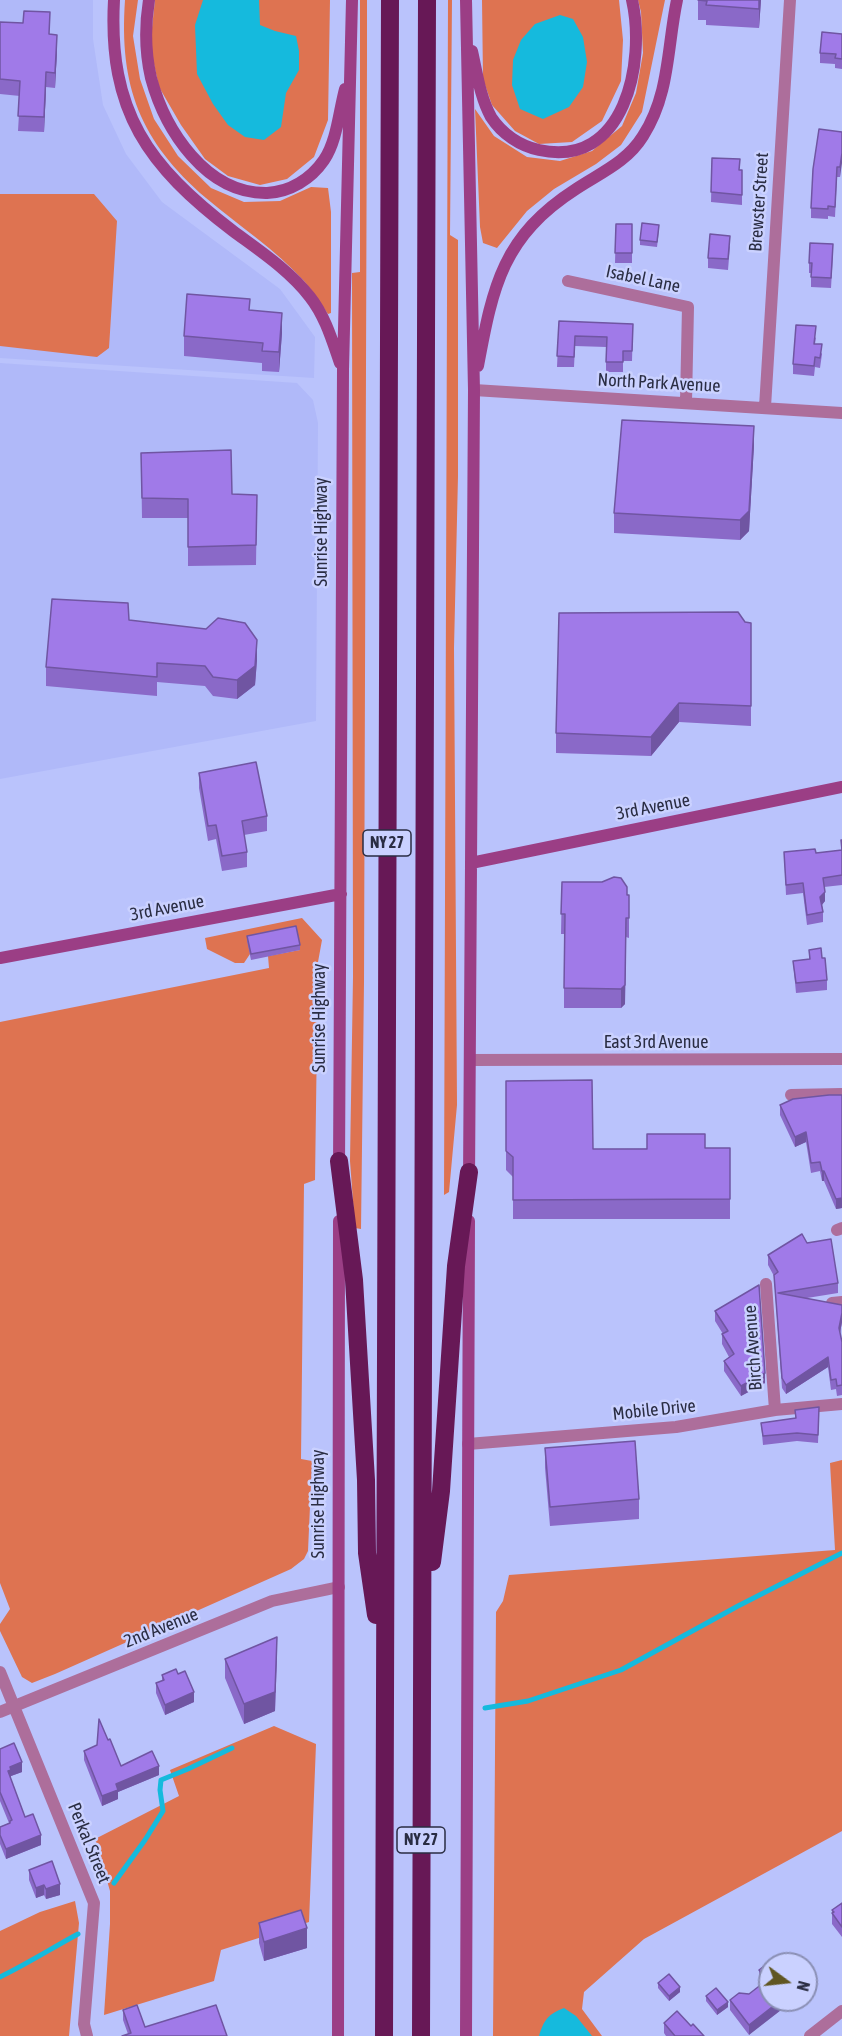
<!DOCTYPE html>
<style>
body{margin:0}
#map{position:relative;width:842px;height:2036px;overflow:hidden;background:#bac3fc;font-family:"Asap Condensed",sans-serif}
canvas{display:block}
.north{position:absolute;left:758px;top:1952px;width:60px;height:60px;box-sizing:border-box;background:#cad1ff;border:2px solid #8a8fb4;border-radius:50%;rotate:105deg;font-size:16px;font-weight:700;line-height:24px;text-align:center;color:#2a2d43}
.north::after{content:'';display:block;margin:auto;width:21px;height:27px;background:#605622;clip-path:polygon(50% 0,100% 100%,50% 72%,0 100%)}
</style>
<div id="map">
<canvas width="842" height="2036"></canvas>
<div class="north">N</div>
</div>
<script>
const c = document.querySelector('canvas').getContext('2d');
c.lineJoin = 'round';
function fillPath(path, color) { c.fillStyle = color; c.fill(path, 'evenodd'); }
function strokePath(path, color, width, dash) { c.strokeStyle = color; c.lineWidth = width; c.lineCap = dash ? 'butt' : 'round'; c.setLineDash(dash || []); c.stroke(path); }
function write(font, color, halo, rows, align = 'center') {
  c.font = font + ' "Asap Condensed",sans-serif'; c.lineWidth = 5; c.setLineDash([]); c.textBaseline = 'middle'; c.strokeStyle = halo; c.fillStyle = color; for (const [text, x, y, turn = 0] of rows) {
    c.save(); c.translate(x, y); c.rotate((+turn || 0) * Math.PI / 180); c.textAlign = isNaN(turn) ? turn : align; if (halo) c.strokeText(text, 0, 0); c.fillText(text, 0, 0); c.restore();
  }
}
fillPath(new Path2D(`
 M0,0H93V39L103,105L126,154L162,202L280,289L315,337L314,378L0,358Z
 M0,363L297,383L313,400L318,423L316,721L0,779Z`), '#b0b9f9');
fillPath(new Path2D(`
 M125,0H138L133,36L140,79L154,119L178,156L211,188L244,202L280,201L311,187L328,188L331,212V313L328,314C320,303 313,291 304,281C275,249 239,226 206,198C140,141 119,86 125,0Z
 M155,0H330L328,120L314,157L287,179L260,185L228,176L205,159L181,125L159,87L150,46Z
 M360,0H367V60L364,982L361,1229L355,1228L350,1161L353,977L352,273L360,272Z
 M448,0H452L450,235L458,240V476L454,648L457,1105L449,1192L444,1195Z
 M482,0H619L623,40L621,81L602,121L572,142L539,144L515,131L492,105L483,79Z
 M638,0H665L642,112L621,145L596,164L554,189L527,211L497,248L483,243L480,227L475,109L494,136L527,157L560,161L592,151L622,126L636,93L643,53L641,12Z
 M0,194H94L117,221L109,348L97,357L0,346Z
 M302,918L322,940L318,962L315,1180L304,1184L301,1459L312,1461L308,1551L304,1559L291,1569L55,1674L32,1683L22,1677L0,1631V1624L10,1609L0,1583V1022L269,968L268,956L300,950L250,954L244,963H235L207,949L205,938Z
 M842,1460V1831L644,1939L584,1992L582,2009L602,2036H493L496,1612L503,1601L509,1575L835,1550L830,1463Z
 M274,1726L316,1744L309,1922L221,1950L214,1981L104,2015L110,1924V1891L95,1839L179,1796L170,1770Z
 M75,1901L79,1923L69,2036H0V1931L40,1912Z`), '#de7351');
fillPath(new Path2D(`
 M203,0H259L260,25L275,31L296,36L299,51V70L286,93L281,127L264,140L245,137L228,125L213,104L197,74L195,25Z
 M560,15L573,19L583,37L587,62L583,87L569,107L543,119L520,109L512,85L513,60L521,40L535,24Z
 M564,2008L576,2016L592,2036H539C544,2020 548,2014 564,2008Z`), '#15badd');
strokePath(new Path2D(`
 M485,1708L528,1701L621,1670L738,1606L842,1553
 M114,1883L145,1840L163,1811L160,1790L161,1780L188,1769L232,1748
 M0,1977C27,1964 52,1948 78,1934`), '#15badd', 5);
strokePath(new Path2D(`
 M568,281L688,307L686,402
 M474,390L842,413
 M765,407L790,0
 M470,1060L842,1059
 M791,1095L842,1094
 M837,1230L842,1228
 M766,1284L775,1410
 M832,1303L842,1302
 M468,1444L676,1427L775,1410L842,1404
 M0,1672L94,1903L84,2024L87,2036
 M0,1712L272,1601L339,1587
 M810,2036L842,2011`), '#ad6e9b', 12);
strokePath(new Path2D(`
 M114,0C108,112 148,166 233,231C260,251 289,270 310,297C325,316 332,340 340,363
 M149,0C145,25 145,52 151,78C165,130 206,194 267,193C290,192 311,179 324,160C337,141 339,111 345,89
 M466,0L474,390L469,1180
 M472,51C477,73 480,97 491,117C502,134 520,146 539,150C625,169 646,62 632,0
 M478,366C493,285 503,236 576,189C600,173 627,162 643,136C670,94 667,47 677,0
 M471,863L842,787
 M0,958L341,894
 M339,1168L343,370L352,0
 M338,2036L339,1221
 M466,2036L469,1221`), '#9b3e85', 12);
strokePath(new Path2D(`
 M339,1161L354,1280L366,1480L367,1553L376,1615
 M432,1562L441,1491L456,1266L469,1172
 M384,2036L390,0
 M421,2036L427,0`), '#671856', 18);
fillPath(new Path2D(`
 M698,0H761L759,28L706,25V20H698Z
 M0,22L50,34L57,50L55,88L46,87L44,132L18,131L20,96L0,94Z
 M842,34V69L835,68V64L820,63V53Z
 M842,132L840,177H837L835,217L828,216V219L811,218V208Z
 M712,158L740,170H742V205L711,202Z
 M616,224H632V263H615Z
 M659,230L657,247L640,245V240Z
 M730,246L728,270L708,268V258Z
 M833,254L831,288L811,287V273H809V263Z
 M250,310L282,333L279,372L262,371V363L184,356V336Z
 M559,321L633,324L632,361H623V372H606V347L575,346L574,367H557Z
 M816,337L815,344L822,354L820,368L815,367L814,376L793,374V364Z
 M754,445L749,531L740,540L614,533V513Z
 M141,453L232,494L257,495L256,565L188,566V518H142Z
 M129,620L257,660L255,685L237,699L213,696L205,686L157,682V696L46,686V667Z
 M745,622L751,623V726L679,722L651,756L556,753V733Z
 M199,773L267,816V831L244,835L247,852V867L222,871L216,839L208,841L199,788Z
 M841,840H842V885L824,887L825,901L822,905L823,912V922L807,925L803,893L786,895L784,852L816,853L841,850Z
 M562,882L629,895V938L626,937L625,1004L621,1008H564V934H561Z
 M247,936L300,945V950L251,960L247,941Z
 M809,950L822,958L827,980V990L796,993L793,961L809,959Z
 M506,1081L593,1149L730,1148V1219H513V1177L506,1170Z
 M842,1095V1208L836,1209L824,1181H822L820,1171L811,1173L806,1142L795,1147L780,1115V1105Z
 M807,1243L838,1283V1293L807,1298L842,1322L840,1333L842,1342V1395L837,1396L836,1389L831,1390L828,1367L786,1394L782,1388L774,1276L768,1265V1255Z
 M715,1311L765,1383L741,1396L724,1371V1361L729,1357L722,1344V1334H723L715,1321Z
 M795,1410L819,1416L818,1443L797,1441L763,1445L761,1423L795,1418Z
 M545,1448L639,1499V1519L550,1526L545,1468Z
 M277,1657L275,1711L244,1724L225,1678V1659Z
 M162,1675L194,1702L165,1715L156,1693V1683L162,1681Z
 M108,1740L121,1766L159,1775L118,1792V1799L102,1806L84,1760V1751Z
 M0,1749L22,1772L11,1776V1779L25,1817L41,1845L6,1859L0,1844V1827L9,1823L0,1801Z
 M29,1870L60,1895L46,1899L44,1895L36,1898L29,1880Z
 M842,1903V1937L832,1924V1910Z
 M259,1923L307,1948L264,1961L259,1943Z
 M777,1956L770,2000L749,2035L730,2010V2000L749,1994L762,1984L759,1980V1970Z
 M658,1983L680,1992L669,2001L658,1988Z
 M706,1996L728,2007L717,2015L706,2001Z
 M123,2010L145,2027L128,2034L123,2020Z
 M664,2023L691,2026L704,2036H666L664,2033Z`), '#8a69c8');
fillPath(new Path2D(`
 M759,0H761L759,28Z
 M57,35V50L55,88V73Z
 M46,72V87L44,132V117Z
 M842,153V163L840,177V167Z
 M282,313V333L279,372V352Z
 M754,426V445L749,531L740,540V520Z
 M257,640V660L255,685L237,699V680Z
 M679,703V722L651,756V737Z
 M825,892V901L820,907V897Z
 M626,918L625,1004L621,1008V989Z
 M806,1132V1142L795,1147V1137Z
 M822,1171H824V1181H822Z
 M842,1198V1208L836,1209V1199Z
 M842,1313V1322L839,1338V1328Z
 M828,1357V1367L786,1394V1385Z
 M765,1373V1383L741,1396V1386Z
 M277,1637L275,1711L244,1724V1704Z
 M194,1692V1702L165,1715V1705Z
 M22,1762V1772L11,1776V1780L8,1771L10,1767Z
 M159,1766V1775L118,1792V1799L102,1806V1796L116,1784Z
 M41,1835V1845L6,1859V1849Z
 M60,1884V1895L46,1899V1889Z
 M44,1885V1895L36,1898V1888Z
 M307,1928V1948L264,1961V1942Z
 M680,1987V1992L669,2001V1996Z
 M781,2000H794L749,2035V2025Z
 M728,2002V2007L717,2015V2010Z`), '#7055a2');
const building = new Path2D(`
 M698,0H759V9L706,5L707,1Z
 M24,11L50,12L49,34L57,35L55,73L46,72L44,117L18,116L20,81L0,79V22L23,23Z
 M822,32L842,34V59L835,58L836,54L820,53Z
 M819,129L842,132V153L840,167H837L835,207L828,206V209L811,208L813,169Z
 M712,158L740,159L739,170H742V195L711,192Z
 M642,223L659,225L657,242L640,240Z
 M616,224H632V253H615Z
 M710,234L730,236L728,259L708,258Z
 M810,243L833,244L831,278L811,277L812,263H809Z
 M187,294L250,299L249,310L282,313L279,352L262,351L263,343L184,336Z
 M559,321L633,324L632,351H623V362H606L607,337L575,336L574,357L557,356Z
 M796,325L816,326L814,344H822L820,358L815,357L814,366L793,364Z
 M622,420L754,426L749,511L740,520L614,513Z
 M231,450L232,494L257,495L256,545L188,547V499L142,498L141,453Z
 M52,599L128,603L129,620L206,629L218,618L245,623L257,640L255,666L237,680L213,677L205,666L157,663V677L46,667Z
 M738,612L745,622L751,623V706L679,703L651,737L556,733L559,613Z
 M256,762L267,816L242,821L247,852L222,856L216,825L208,826L199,773Z
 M841,840H842V875L823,878L825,892L820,897L823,912L807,915L803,883L786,885L784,852L815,849L816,853L842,850Z
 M614,877L621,878L627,887V895H629V918H626L625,985L621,989L564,988L565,914H561L562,882H602Z
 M296,926L300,945L251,954L247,936Z
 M821,948L822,958H825L827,980L796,983L793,961L810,959L809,950Z
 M592,1080L593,1149H647V1134H705V1148H730V1199L513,1200V1157L506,1151V1081Z
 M829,1095H842V1198L836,1199L824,1171H822L820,1162L811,1163L806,1132L795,1137L780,1105L793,1099Z
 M802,1234L807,1243L831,1239L838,1283L778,1293L842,1305V1313L839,1328L842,1342V1385L837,1386L836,1379L831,1380L828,1357L786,1385L782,1378L774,1275L778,1272L768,1255Z
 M759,1285L765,1373L741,1386L724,1361L734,1354L722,1334L728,1331L715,1311Z
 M819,1407L818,1435L797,1433L763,1436L761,1423L796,1418L795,1410Z
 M635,1441L639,1499L550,1507L545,1448Z
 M277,1637L275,1692L244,1704L225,1659Z
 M176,1669L178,1674L185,1671L194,1692L165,1705L156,1683L164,1680L162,1675Z
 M99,1719L108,1740L110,1739L121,1766L152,1751L159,1766L116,1784L118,1790L102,1796L84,1751L97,1745Z
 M14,1743L22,1762L10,1767L11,1770L8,1771L25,1817L33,1814L41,1835L6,1849L0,1835V1827L10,1823V1821L12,1820L0,1792V1749Z
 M52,1861L60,1884L46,1889L44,1885L36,1888L29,1870Z
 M842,1903V1927L832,1913L834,1912L832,1910Z
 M301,1910L307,1928L264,1942L259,1923Z
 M777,1956L784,1964H770V2000H781L749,2025L730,2000L739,1993L749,1994L767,1980L759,1970Z
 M669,1974L680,1987L669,1996L658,1983Z
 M716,1988L728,2002L717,2010L706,1996Z
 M137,2005L145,2027L216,2005L227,2036H122L131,2033L123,2010Z
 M677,2011L691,2026L693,2024L704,2036H675L664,2023Z`);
fillPath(building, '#a07ae8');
strokePath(building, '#7055a2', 1.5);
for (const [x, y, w] of [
 [387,843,48],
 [421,1840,48]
]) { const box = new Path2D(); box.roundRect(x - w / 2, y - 13, w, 26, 4.5); c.fillStyle = '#cad1ff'; c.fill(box); strokePath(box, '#2a2d43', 1.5); }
write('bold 16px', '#2a2d43', null, [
 ["NY 27",387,843],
 ["NY 27",421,1840]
]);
write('18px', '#2a2d43', '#cad1ff', [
 ["Brewster Street",759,202,-86],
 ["Isabel Lane",643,279,12],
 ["North Park Avenue",659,383,3],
 ["Sunrise Highway",321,532,-90],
 ["3rd Avenue",653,807,-11],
 ["3rd Avenue",167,908,-11],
 ["Sunrise Highway",319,1018,-90],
 ["East 3rd Avenue",656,1042],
 ["Birch Avenue",753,1348,-94],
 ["Mobile Drive",654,1410,-6],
 ["Sunrise Highway",318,1504,-90],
 ["2nd Avenue",161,1628,-22],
 ["Perkal Street",89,1843,68]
]);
</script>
